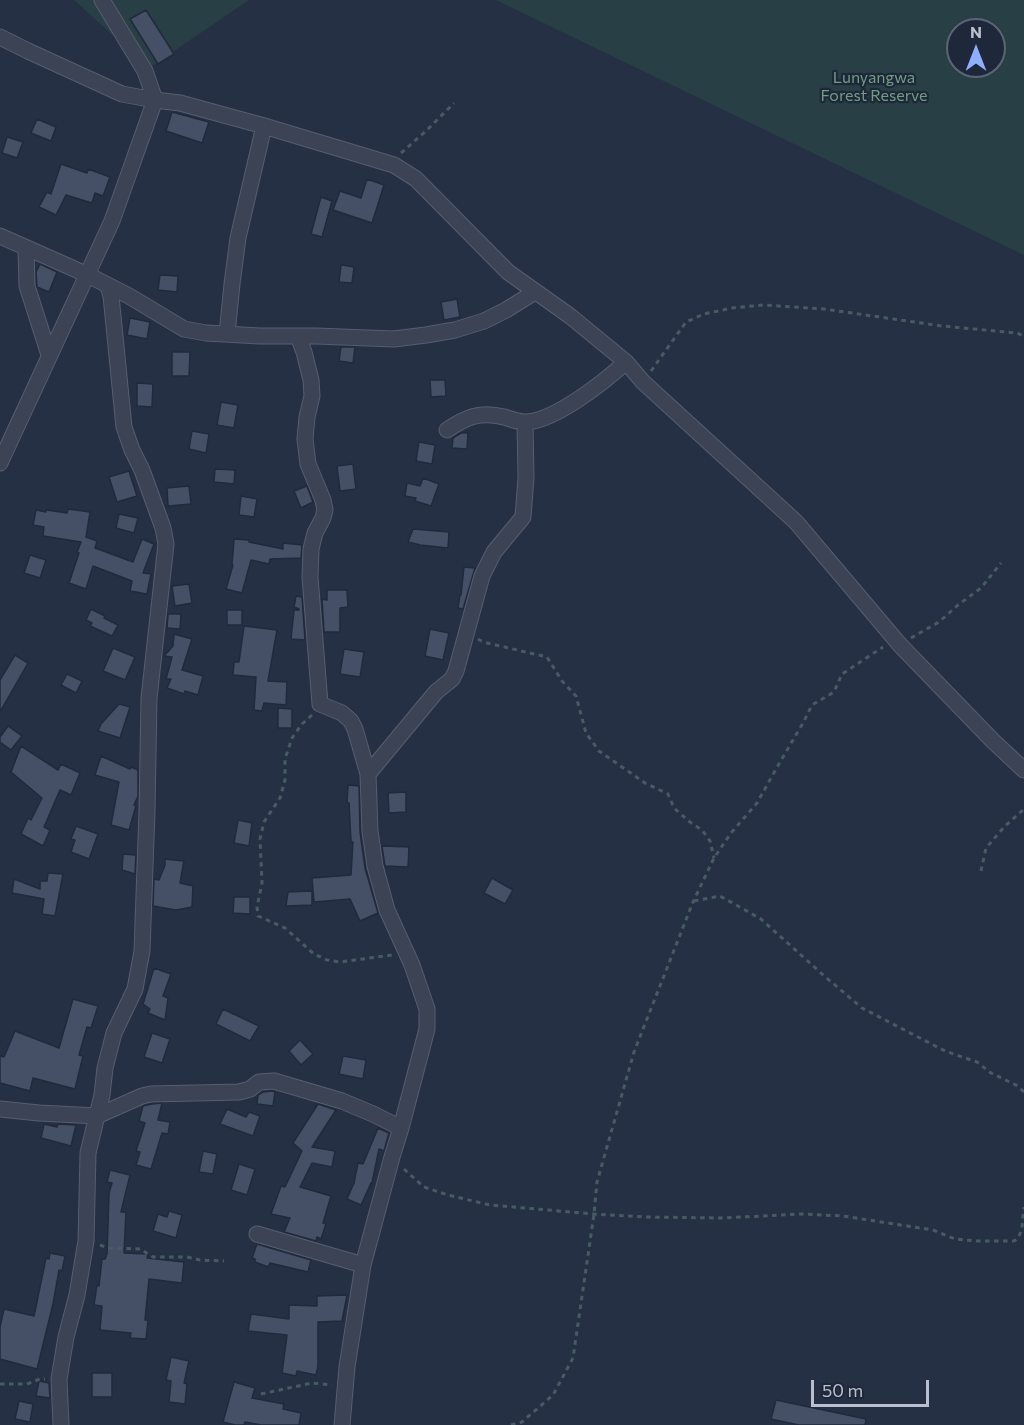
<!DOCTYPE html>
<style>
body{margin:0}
#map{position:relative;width:1024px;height:1425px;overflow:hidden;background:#263045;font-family:Commissioner,sans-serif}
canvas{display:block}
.north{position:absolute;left:946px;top:18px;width:60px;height:60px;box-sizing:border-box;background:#1f283a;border:2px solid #5d6475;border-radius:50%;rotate:0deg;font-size:16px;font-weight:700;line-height:24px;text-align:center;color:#b9bfce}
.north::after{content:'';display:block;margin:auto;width:21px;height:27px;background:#8faefc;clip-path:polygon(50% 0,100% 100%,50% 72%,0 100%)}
.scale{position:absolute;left:811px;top:1380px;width:118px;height:27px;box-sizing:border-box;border:3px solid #b9bfce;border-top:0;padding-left:8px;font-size:18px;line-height:21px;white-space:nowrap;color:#b9bfce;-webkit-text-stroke:4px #1f283a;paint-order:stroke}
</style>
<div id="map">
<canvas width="1024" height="1425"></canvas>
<div class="north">N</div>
<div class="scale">50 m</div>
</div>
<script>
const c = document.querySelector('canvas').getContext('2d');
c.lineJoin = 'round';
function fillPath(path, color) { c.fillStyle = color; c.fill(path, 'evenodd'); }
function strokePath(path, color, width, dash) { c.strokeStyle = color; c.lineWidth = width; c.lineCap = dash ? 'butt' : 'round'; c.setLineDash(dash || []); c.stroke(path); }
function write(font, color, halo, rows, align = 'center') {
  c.font = font + ' Commissioner,sans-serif'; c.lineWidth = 4.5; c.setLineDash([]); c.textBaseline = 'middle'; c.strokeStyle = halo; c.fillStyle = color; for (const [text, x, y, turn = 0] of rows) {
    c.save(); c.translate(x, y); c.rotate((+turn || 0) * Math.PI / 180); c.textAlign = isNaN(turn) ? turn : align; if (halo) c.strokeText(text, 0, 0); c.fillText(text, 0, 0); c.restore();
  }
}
fillPath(new Path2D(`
 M74,0H249L149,68Z
 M496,0H1024V255ZM958,30H994V66H958Z`), '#283f46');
const building = new Path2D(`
 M146,10L174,54L158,64L130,19Z
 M172,112L209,122L202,143L166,131Z
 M37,119L56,127L51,141L31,133Z
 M7,137L23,142L17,158L2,153Z
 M61,164L87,173L88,169L110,177L103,196L95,193L92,203L66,195L56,215L39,207L47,192L51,194Z
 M367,179L384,185L372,223L333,210L340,191L361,198Z
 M321,197L332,201L322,237L311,234Z
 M40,264L57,272L49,292L37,287L36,272Z
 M341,265L354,267L352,283L339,282Z
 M160,275L178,276L177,292L158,290Z
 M457,299L460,317L444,320L441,302Z
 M130,318L150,322L147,339L127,335Z
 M341,347H355L353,363L339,361Z
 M172,352H190L189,376H172Z
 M430,380H445L446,396L431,397Z
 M137,383L153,384L152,407L137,406Z
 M221,402L238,405L234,428L217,425Z
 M192,431L209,434L206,453L189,449Z
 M461,433H468L467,449L452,448L453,438Z
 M419,442L435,445L432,464L416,461Z
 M353,464L356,489L340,491L337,466Z
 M215,469L235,470L234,484L214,482Z
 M129,471L137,496L117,502L109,477Z
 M423,478L439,484L431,506L415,501L416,498L405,496L407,483L420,486Z
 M189,486L191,504L168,506L167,488Z
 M307,486L313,502L301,508L294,491Z
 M241,496L257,499L254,517L239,515Z
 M68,509L90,512L86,537L97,541L95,548L133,562L142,539L154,544L143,573L151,574L147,594L130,591L132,581L93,566L86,589L69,583L79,553L77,552L81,542L43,536L44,527L33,525L36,510L46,512V510L67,513Z
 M119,514L138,518L134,533L116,528Z
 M413,529L449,532L448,548L420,545L408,542Z
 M234,539L249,540V542L283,549V543L302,545L301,558L270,559L269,564L251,560L242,593L226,589L233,565H232Z
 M30,555L46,560L40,578L24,573Z
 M464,567L475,568L463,609L458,608L460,595H461Z
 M189,584L192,603L175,606L172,586Z
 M327,590H347L348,607L340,608V632H324L322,599L327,600Z
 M296,596L302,597L305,640L291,639L294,610H299V609L294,607Z
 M91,609L105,616L104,618L118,625L112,636L90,626L92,623L86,620Z
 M227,610H242V625H227Z
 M168,614H181L180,629L167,628Z
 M244,626L277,630L268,681L287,682L286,705L264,703L262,711L254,710L256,677L233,675L234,662H239Z
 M430,629L449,633L443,660L425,656Z
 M174,634L192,639L182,670L203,676L198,695L185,691L184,694L167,688L171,679H166L172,657L164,656L173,646Z
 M113,648L135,657L125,680L103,671Z
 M344,649L364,652L360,677L340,674Z
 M15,655L28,663L0,712V680Z
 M67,674L82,681L76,693L61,685Z
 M119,704L130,707L120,738L98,731L101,724Z
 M278,708L292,709V728H278Z
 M8,726L22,736L11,750L0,742V737Z
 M21,746L58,770L61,764L80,773L71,795L60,790L44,827L50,830L43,846L21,834L28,818L31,820L42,798L11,772Z
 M101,756L130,769L131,767L138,770V796L134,805L136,806L129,830L111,825L119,782L95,775Z
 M348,785L359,786L360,832L365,868L378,913L360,921L350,899L314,902L312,878L351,875L353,842H351L349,803H347Z
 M406,792V812L389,813L388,793Z
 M238,820L252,823L249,846L234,843Z
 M76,826L98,834L89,859L71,852L75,840L71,839Z
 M382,846L409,847L408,867L385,866Z
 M123,854L136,855L135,874L122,870Z
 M165,859L184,861L180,883L193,886L192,907L176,910L153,906L154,879L159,880L165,865Z
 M48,873L63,874L55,916L42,914L44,899L12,893L14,879L40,889V881H47Z
 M492,878L513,890L505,904L484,893Z
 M312,891V905L286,906L288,892Z
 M234,897H250V914L233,913Z
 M154,968L171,974L163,996L168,998L165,1020L148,1013L150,1009L143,1004Z
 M73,999L98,1006L91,1028L87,1027L79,1055L83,1056L75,1089L33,1078L30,1091L0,1083V1056L4,1057L15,1031L59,1048Z
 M223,1009L259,1026L250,1041L216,1024Z
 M152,1033L170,1039L162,1063L144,1057Z
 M300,1040L313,1054L301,1065L289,1051Z
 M343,1056L366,1060L363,1079L339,1074Z
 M273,1091L275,1092L273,1106L257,1104L258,1095L263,1092Z
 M162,1103L158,1120L170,1122L168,1134L162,1133L151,1169L136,1165L140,1152L136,1151L145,1123L139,1121L143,1106L152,1104Z
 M318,1104L336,1110L312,1147L335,1151L332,1167L312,1163L300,1187L331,1196L323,1223L326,1224L321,1239L317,1237L316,1241L284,1232L290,1218L271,1214L281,1186L285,1187L302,1151L293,1143Z
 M227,1109L246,1117L249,1112L260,1116L253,1136L220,1124Z
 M44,1124L57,1127L58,1124L76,1125L71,1146L41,1138Z
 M378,1128L389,1133L384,1151L379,1149L372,1183H371L361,1205L347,1199L354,1183L358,1163L363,1164Z
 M203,1151L217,1154L213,1174L199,1172Z
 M239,1164L255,1169L247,1195L231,1190Z
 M110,1170L130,1175L121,1212H126L124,1253L148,1254L147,1258L184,1262L182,1283L149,1279L145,1320H148L146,1339L130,1338L131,1333L100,1330L102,1306L94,1305L97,1285L99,1286L102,1259H105L107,1254L109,1193L112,1183L107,1182Z
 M169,1211L182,1215L176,1238L153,1231L158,1214L167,1217Z
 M257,1244L311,1260L308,1272L270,1263L268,1267L255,1262V1259L252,1258Z
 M50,1253L65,1256L62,1271L59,1270L53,1304L37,1369L0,1359V1327L4,1309L34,1316L46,1258L49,1259Z
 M347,1295L342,1321L318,1322V1366L316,1375L297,1371L296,1376L282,1373L287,1335L248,1331L251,1314L289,1319V1305L317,1306V1296Z
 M171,1357L189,1361L184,1383L187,1384L185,1404L169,1402L171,1381L166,1380Z
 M92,1373H112V1397H92Z
 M39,1381L49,1383L50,1398L36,1396Z
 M234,1382L255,1388L252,1398L284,1404L283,1409L301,1413L299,1425H261L245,1422L244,1425H235L223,1422Z
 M776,1400L866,1419L865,1425H799L771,1419Z
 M19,1401L33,1404L30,1422L15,1419Z`);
fillPath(building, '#455067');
strokePath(building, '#212a3c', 1.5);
const street = new Path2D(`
 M0,37L28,51L122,94L155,100L180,103L264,126L394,165L416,179L508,272L570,316L626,362L643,382L796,522L900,645L993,741L1024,770
 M0,236L88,275L129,296L184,329L206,333L260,336H316L394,339L426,335L455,330L484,321L506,310L535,292
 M26,248L27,286L49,355
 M227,334L232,284L238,238L264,126
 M298,336L304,352L311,380L312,396L307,417L305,439L308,464L323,500L325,510L323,518L315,533L311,549L310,577L320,704L342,713L351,721L355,729L368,774L370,831L375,866L387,910L412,965L427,1009V1029L401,1128
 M447,430C466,417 480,411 504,417C511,419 520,423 527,422C556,420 604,382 626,362
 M0,463L112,221L155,100L145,71L102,0
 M368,774L436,692L452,679L456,671L482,576L494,552L523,517L526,478L525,422
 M0,1109L39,1113L97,1116L142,1096L151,1094L239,1092L250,1089L259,1082L274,1081L342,1101L373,1114L401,1128L392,1157L363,1265L347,1367L342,1425
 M257,1234L363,1265
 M61,1425L59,1379L66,1337L77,1295L86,1241L88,1153L102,1095L105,1068L114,1033L135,989L142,951L147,811L149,698L166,544L163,528L142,470L132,450L124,427L111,296L108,286`);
strokePath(street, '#565e6f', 17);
strokePath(new Path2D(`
 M401,153L426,131L454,103
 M651,371L686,322L704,314L732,308L763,305L824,309L942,326L1017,333L1024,336
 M911,638L939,622L958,605L981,588L1001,563
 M478,639L483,642L547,657L562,681L576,696L586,733L599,751L645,783L668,794L674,808L690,822L702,830L710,841L714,858
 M312,715L302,724L292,738L285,759V780L280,798L264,822L260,839L262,883L257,907L258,916L285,928L314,954L327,960L340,962L392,955
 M981,871L986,848L1005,826L1024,809
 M694,901L720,896L761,919L822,974L862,1008L945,1051L977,1062L991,1073L1016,1085L1024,1092
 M404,1169L424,1187L448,1195L490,1205L594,1214L645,1217L723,1218L801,1214L843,1216L933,1230L955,1239L976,1241H1014C1024,1235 1022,1219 1024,1207
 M100,1245L108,1248L140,1249L153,1257H187L200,1260L224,1261
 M0,1384H27L40,1379H45
 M261,1394L312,1383L332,1385
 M511,1425L522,1422L553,1395L573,1358L594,1214L597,1182L634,1052L693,902L714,858L731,833L757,803L780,762L803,723L812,705L834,692L842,674L883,647`), '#475c62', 3, [4.5, 4.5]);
strokePath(street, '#3b4354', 15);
write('16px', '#6f9f7f', '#1f283a', [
 ["Lunyangwa",874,78],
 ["Forest Reserve",874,96]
]);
</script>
